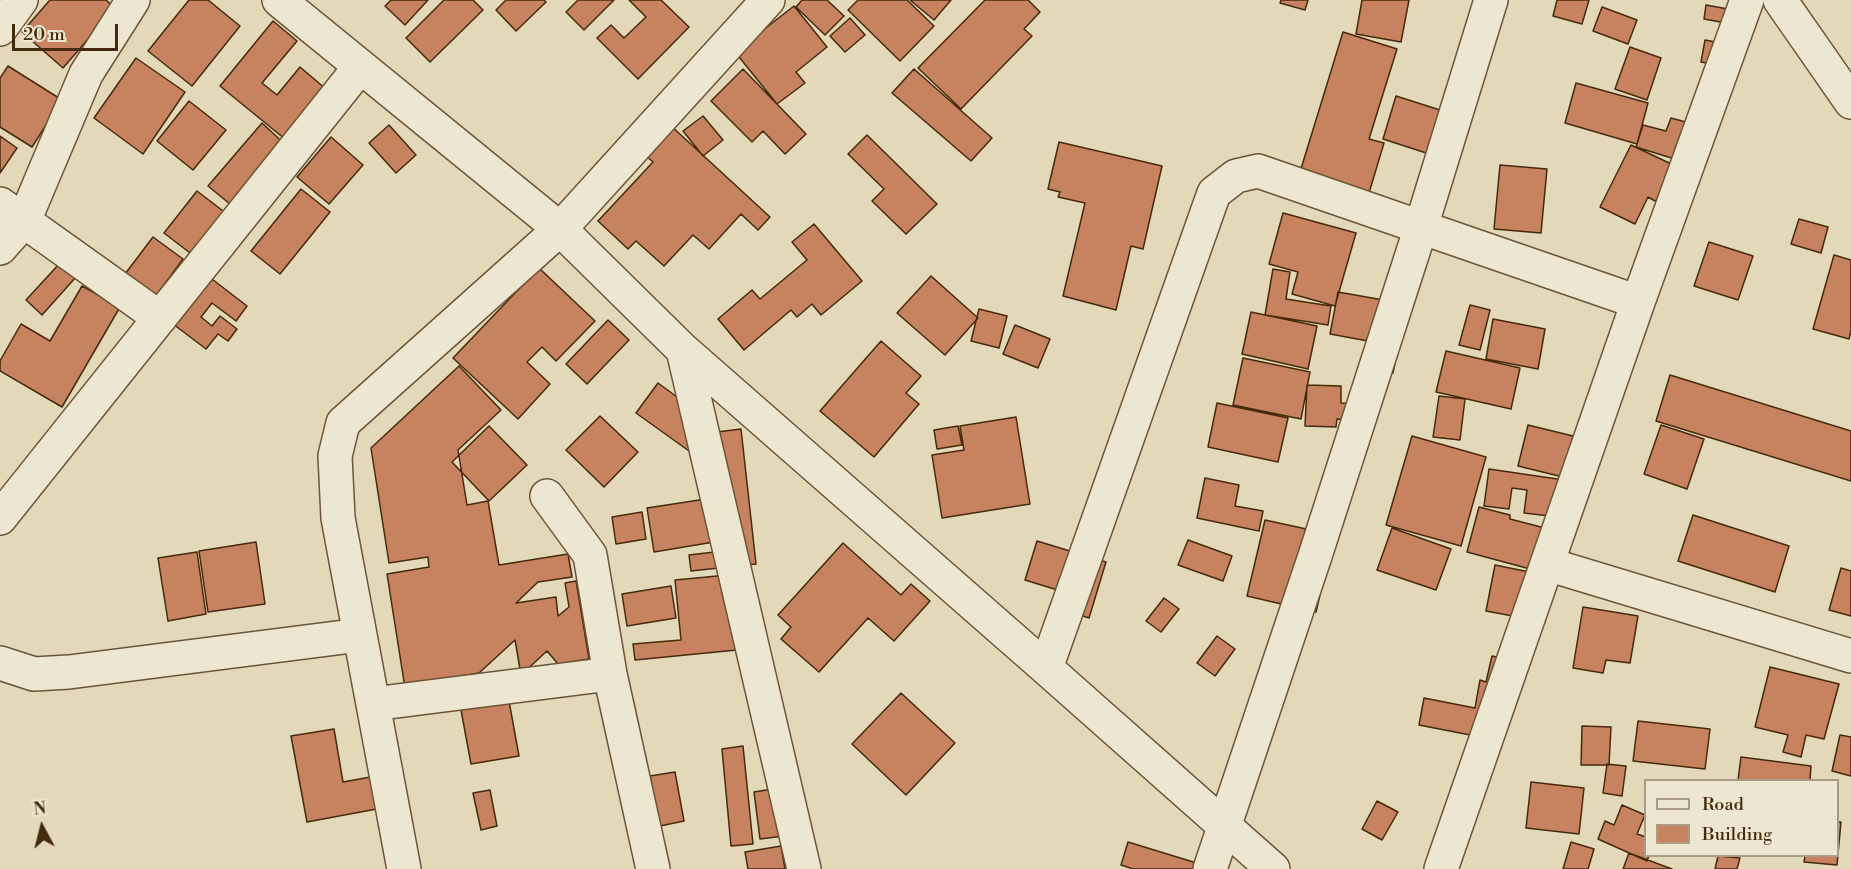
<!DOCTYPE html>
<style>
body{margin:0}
#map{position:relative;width:1851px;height:869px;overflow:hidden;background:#e3d8b8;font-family:"Libre Bodoni",serif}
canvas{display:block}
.legend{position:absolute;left:1644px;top:779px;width:195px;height:78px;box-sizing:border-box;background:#ede6d1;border:2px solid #aa9b82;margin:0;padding:8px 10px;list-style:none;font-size:18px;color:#452a0c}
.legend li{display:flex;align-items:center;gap:12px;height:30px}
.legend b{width:30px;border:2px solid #aa9b82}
.north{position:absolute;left:12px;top:797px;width:60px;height:60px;-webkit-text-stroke:4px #ede6d1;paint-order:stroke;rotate:353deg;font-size:16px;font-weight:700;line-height:24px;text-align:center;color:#452a0c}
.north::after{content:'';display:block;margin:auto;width:21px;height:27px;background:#452a0c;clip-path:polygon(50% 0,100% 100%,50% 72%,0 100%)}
.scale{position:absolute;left:12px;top:24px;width:106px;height:27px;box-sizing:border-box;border:3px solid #452a0c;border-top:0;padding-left:8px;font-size:18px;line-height:21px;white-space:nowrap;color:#452a0c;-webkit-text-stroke:4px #ede6d1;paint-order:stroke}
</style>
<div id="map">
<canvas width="1851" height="869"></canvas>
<ul class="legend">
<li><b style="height:8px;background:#ede6d1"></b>Road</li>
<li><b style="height:16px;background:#c7825f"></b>Building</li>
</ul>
<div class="north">N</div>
<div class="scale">20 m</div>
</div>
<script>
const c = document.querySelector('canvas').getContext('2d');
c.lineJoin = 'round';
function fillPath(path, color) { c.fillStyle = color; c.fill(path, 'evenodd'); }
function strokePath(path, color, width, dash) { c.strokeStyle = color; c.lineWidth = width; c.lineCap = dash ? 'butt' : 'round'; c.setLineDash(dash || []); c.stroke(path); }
const building = new Path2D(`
 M50,0H106L115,8L63,68L22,32Z
 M189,0H208L240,26L192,86L148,51Z
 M391,0H428L405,25L385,6Z
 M444,0H473L483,10L430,62L406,38Z
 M506,0H544L546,2L516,31L496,10Z
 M578,0H614L584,30L566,12Z
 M629,0H661L689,27L638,79L597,38L611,25L624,38L646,17Z
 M802,0H827L844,16L825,35L796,7Z
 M858,0H907L934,26L900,61L848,10Z
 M910,0H951L934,20Z
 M985,0H1028L1040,12L1024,29L1032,36L961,109L918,68Z
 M1281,0H1308L1305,10L1280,3Z
 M1362,0H1409L1401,42L1356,34Z
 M1557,0H1589L1582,24L1553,16Z
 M1706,5L1728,9L1726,23L1704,19Z
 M794,6L827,47L796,72L805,83L777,104L735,52Z
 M1602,7L1637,20L1628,44L1593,31Z
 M850,18L865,35L845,52L830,36Z
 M273,21L297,41L262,83L277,95L300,67L333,95L291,144L220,86Z
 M1343,32L1397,49L1369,139L1384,143L1369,193L1300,172Z
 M1705,40L1721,43L1717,65L1701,62Z
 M1630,47L1661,58L1647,100L1615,89Z
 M136,58L185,92L143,154L94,118Z
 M8,66L62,100L32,147L0,127V78Z
 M743,69L806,134L785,154L763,131L752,142L711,101Z
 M914,69L992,138L971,161L892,93Z
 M1576,83L1648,103L1637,144L1565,123Z
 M1396,96L1465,118L1451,161L1383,139Z
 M189,101L226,130L193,170L157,141Z
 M703,116L723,140L703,156L683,131Z
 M1671,118L1693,124L1681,161L1636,147L1643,125L1666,131Z
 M262,123L289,148L236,209L208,186Z
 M669,124L770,217L758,230L741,214L709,249L693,235L664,266L636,241L628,249L598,221L653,162L643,153Z
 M389,125L416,155L396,173L369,143Z
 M867,135L937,204L906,234L872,201L884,189L848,154Z
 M0,136L17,148L0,173Z
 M331,137L363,165L329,204L297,177Z
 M1059,142L1162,166L1143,249L1131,246L1116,310L1063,296L1085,203L1058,197L1060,192L1048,189Z
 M1631,145L1682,169L1664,206L1648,197L1635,224L1600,207Z
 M1500,165L1547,169L1541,233L1494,229Z
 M301,189L330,212L280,274L251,251Z
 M197,191L227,214L194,256L164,233Z
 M1283,213L1356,233L1335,306L1292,294L1298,272L1269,264Z
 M1799,219L1828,227L1821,253L1791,244Z
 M814,224L862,281L821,315L812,304L797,317L791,310L744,350L718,319L752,290L760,299L807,260L792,242Z
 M153,237L183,259L150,304L119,282Z
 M1709,242L1753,256L1738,300L1694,286Z
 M1834,255L1851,260V331L1849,339L1813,329Z
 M60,263L76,277L42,315L26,300Z
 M539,268L595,321L556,361L542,347L527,362L550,384L518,419L453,358Z
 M1273,269L1290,272L1286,299L1331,306L1328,325L1265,315Z
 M208,276L247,306L236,321L212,303L201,317L212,326L220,316L237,329L228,341L218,334L206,349L173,324Z
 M931,276L978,318L945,355L897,313Z
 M82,286L120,307L62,407L0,371V361L21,324L50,341Z
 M1338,292L1389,301L1401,333L1393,373L1363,367L1368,341L1330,334Z
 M1470,305L1490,310L1480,350L1459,345Z
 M979,309L1007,316L999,348L971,341Z
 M1251,312L1317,326L1308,369L1242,354Z
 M1493,319L1545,329L1538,369L1486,359Z
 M608,320L629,340L587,384L566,364Z
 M1015,325L1050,339L1038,368L1003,354Z
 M881,341L921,376L906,393L919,404L874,457L820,411Z
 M1446,351L1520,368L1511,409L1436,392Z
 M1243,358L1310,372L1301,419L1233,405Z
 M459,366L501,410L458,450L467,505L488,501L499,565L568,554L572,577L538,582L516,603L556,597L558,616L569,607L565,583L576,581L589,659L558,664L547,651L521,675L515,640L479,673L444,679L405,688L387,574L429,567L428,557L389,563L371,448Z
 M1670,375L1851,431V481L1656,421Z
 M658,383L692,408L696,456L636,413Z
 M1307,385L1341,386V403L1374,404L1373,420L1337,419L1336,427L1305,426Z
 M1439,396L1465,399L1460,440L1433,437Z
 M1217,403L1288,418L1278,462L1208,447Z
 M600,416L638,452L604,487L566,450Z
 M1016,417L1030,504L942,518L932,455L964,450L960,426Z
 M1528,425L1573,436L1563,477L1518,466Z
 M1661,425L1704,439L1687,489L1644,474Z
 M489,426L527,465L489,501L452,462Z
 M958,426L962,445L937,449L934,430Z
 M741,429L756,564L691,571L689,555L731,550L717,432Z
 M1412,436L1486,457L1461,546L1386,525Z
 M1489,469L1571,481L1567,518L1524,513L1527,490L1512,488L1509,509L1484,506Z
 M1205,478L1239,485L1235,506L1263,511L1259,531L1197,518Z
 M719,497L726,540L654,552L647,508Z
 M1479,507L1510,515V519L1568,534L1556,576L1467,552Z
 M642,512L646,539L616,544L612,517Z
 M1693,515L1789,546L1775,592L1678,561Z
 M1265,520L1334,535L1316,612L1247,596Z
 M1392,528L1451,549L1436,590L1377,570Z
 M1188,540L1232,556L1223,581L1178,565Z
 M1037,541L1106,562L1089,618L1059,608L1064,592L1025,580Z
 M256,542L265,604L208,612L199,551Z
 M843,543L901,595L911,584L930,601L894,641L868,618L819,672L781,639L791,627L778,615Z
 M197,552L206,614L168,621L158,558Z
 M1495,565L1554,577L1545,622L1486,611Z
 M1841,568L1851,571V616L1829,610Z
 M749,573L757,648L635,660L633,644L681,640L675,580Z
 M671,586L676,618L627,626L622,594Z
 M1164,598L1179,609L1161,632L1146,621Z
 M1583,607L1638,616L1630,663L1606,660L1603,673L1573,668Z
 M1217,636L1235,649L1215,676L1197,663Z
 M1492,656L1516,661L1501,741L1419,725L1424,698L1475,708L1480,680L1486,682Z
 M1770,667L1839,684L1824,739L1806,735L1801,757L1783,752L1788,735L1755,727Z
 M901,693L955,743L906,795L852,744Z
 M509,701L519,756L471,764L461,710Z
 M1638,721L1710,729L1705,769L1633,761Z
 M1582,726L1611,727L1609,765H1581Z
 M334,729L343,782L376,776L382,808L307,822L291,736Z
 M1840,735L1851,737V776L1832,771Z
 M743,746L753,844L731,846L722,749Z
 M1741,757L1811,766L1810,780H1738Z
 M1607,764L1626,766L1622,796L1603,793Z
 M675,772L684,821L660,826L650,776Z
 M1531,782L1584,788L1579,834L1526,828Z
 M785,787L792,835L760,839L754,792Z
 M490,790L497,826L481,830L473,793Z
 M1377,801L1398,812L1382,840L1362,829Z
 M1622,805L1645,815L1637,834L1646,837V856H1649L1647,861L1598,839L1605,821L1614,825Z
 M1838,822H1841L1837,865L1804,862L1805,856H1838Z
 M1128,842L1213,868V869H1133L1121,865Z
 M1571,842L1594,849L1588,869H1563Z
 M781,846L785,869H748L745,852Z
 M1629,853L1672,869H1623Z
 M1718,856L1740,858L1737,869H1715Z`);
fillPath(building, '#c7825f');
strokePath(building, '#452a0c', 1.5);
const minor = new Path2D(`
 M279,0L560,229L683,350L1046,668L1273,869
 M1780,0L1851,102
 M0,29L21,0
 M0,204L160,318
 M0,248L24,221L86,74L133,0
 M683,350L804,869
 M547,496L590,555L610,674L653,869
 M0,518L360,67
 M1547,564L1851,656
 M0,663L34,674L69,672L360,635
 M1046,668L1214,193L1236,176L1258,171L1638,302
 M373,704L610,674
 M404,869L338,518L335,456L343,423L560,229L768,0
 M1210,869L1315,556L1421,227L1491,0
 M1441,869L1638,302L1747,0`);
strokePath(minor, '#6c5637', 36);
strokePath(minor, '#ede6d1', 33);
</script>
